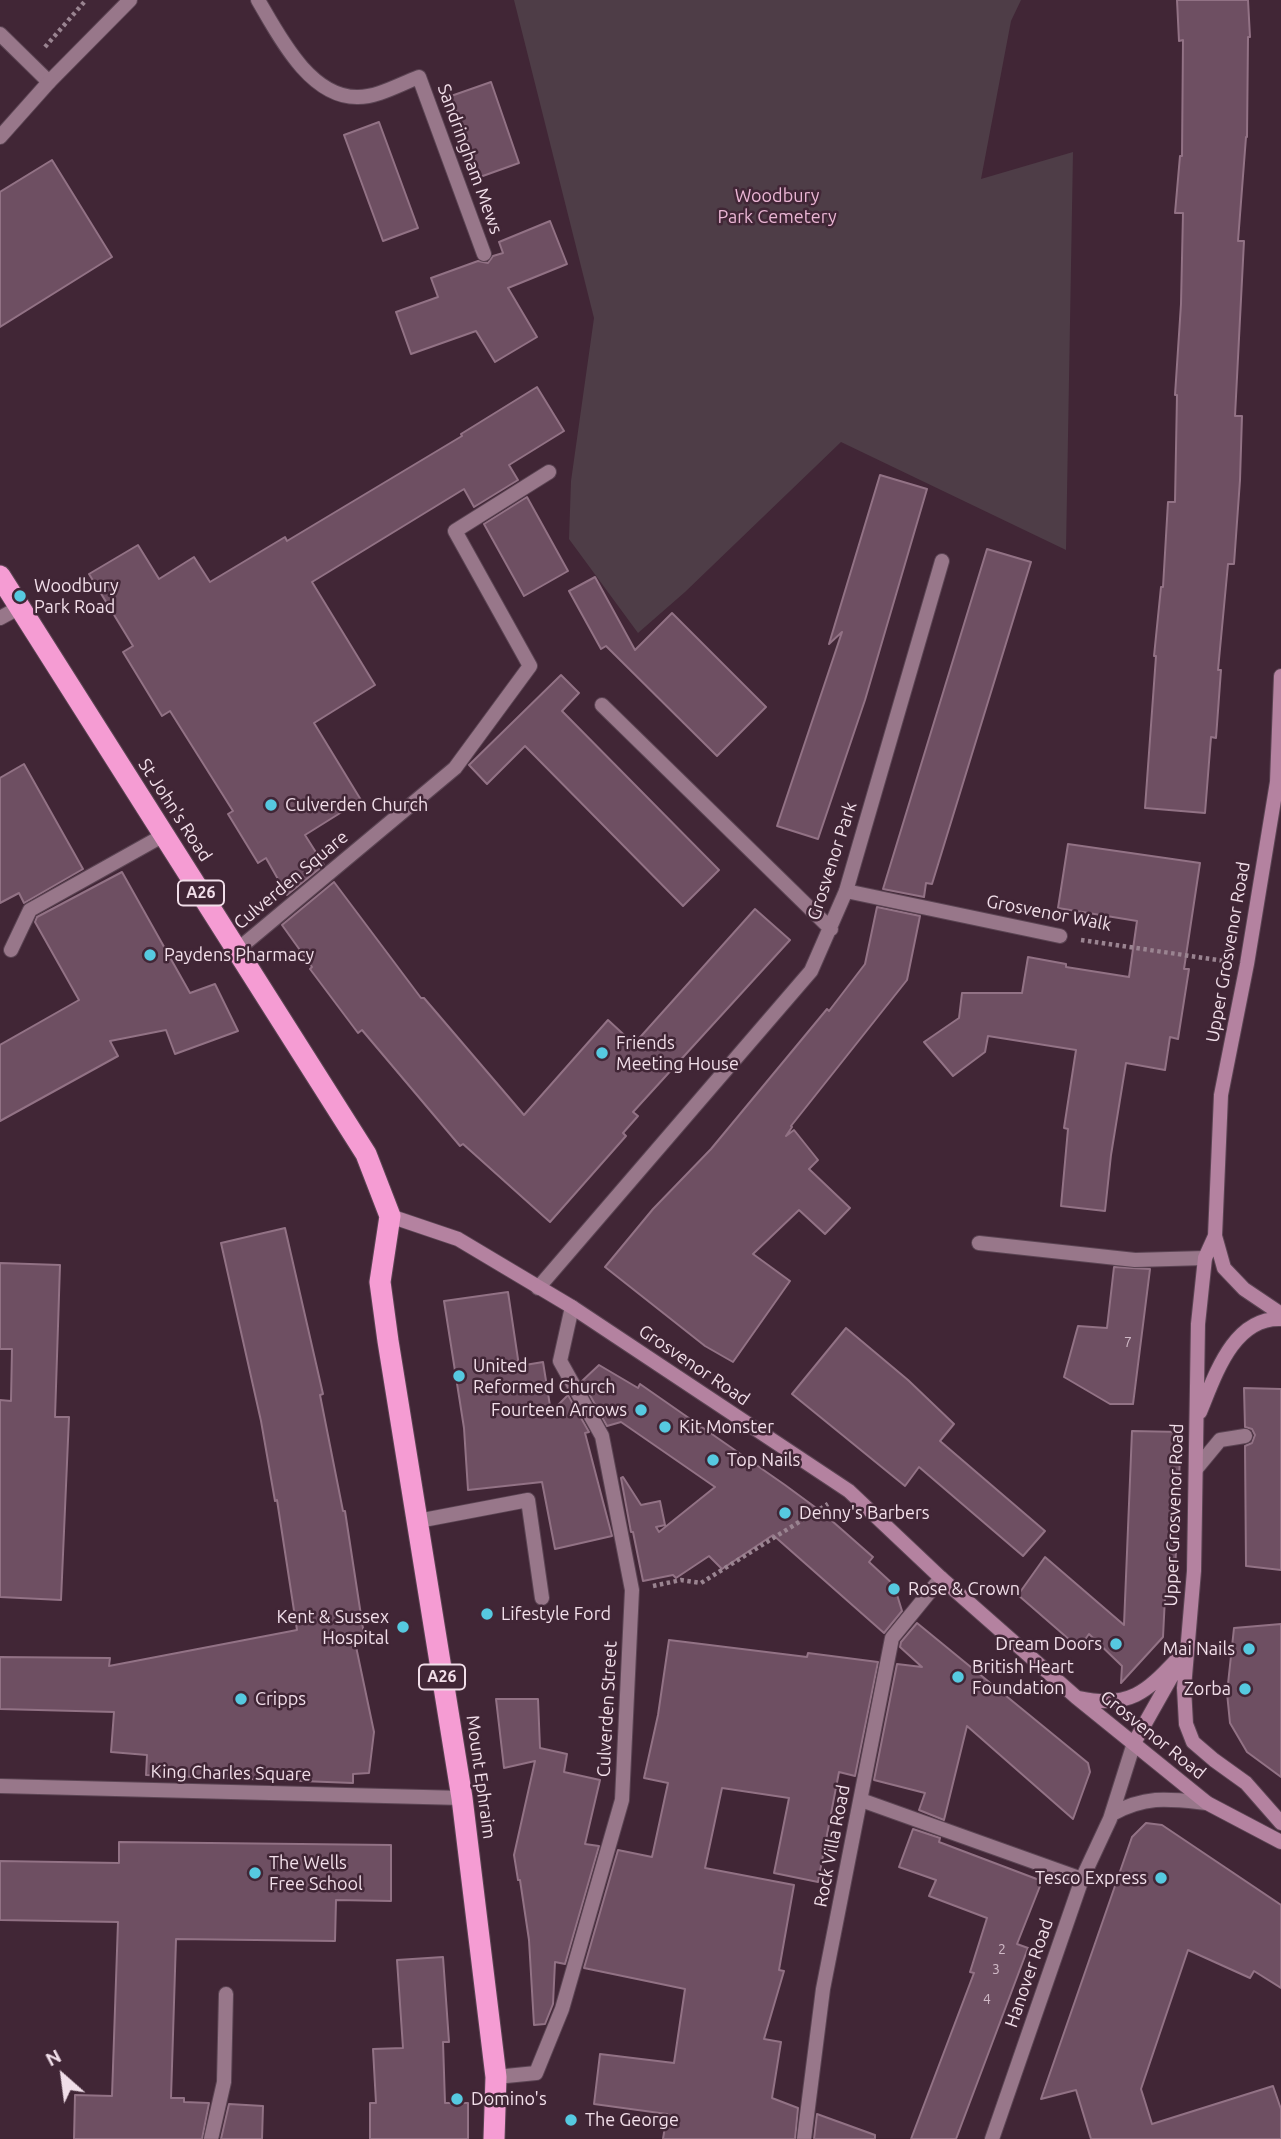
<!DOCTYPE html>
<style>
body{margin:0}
#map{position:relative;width:1281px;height:2139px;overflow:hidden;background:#412636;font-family:Ubuntu,sans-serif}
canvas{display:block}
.north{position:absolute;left:28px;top:2041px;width:70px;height:70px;-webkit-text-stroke:5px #412636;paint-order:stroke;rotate:332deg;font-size:19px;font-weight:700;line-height:28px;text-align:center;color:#f1dee9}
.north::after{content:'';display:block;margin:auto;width:24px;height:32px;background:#f1dee9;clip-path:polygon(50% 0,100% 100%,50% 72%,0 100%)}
</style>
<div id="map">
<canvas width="1281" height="2139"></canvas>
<div class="north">N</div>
</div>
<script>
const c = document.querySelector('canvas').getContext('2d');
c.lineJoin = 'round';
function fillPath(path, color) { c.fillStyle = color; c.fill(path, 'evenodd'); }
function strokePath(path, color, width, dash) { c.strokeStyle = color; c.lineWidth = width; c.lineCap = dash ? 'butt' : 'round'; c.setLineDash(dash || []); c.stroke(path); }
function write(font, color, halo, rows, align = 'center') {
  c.font = font + ' Ubuntu,sans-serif'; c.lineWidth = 5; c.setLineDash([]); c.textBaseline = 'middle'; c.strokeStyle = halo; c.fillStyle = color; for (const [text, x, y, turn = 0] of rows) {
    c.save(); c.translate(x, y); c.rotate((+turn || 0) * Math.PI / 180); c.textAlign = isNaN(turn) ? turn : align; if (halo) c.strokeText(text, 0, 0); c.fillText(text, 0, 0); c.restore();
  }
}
fillPath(new Path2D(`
 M514,0H1021L1011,21L981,179L1073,152L1066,550L841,442L685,592L638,633L569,539L571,481L594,318Z`), '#4e3d47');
const building = new Path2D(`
 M1177,0H1248L1250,37H1248L1247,137H1246L1238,241H1244L1235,416H1242L1240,480L1234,564H1228L1218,670H1221L1216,738L1211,737L1205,813L1145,808L1156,656H1154L1161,587H1163L1168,502H1175L1177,395H1175L1181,304L1183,213H1175L1180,156H1182L1183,40L1179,41Z
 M491,82L519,163L480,177L451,96Z
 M379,122L418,228L383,241L344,135Z
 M52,160L112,257L0,327V192Z
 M550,221L567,264L508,288L537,337L495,362L476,331L411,354L396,312L438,297L431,278L478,261L488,263L493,256L503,253L499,242Z
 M537,387L564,431L509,465L518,480L474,507L464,489L312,582L375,685L314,723L361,800L305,835L324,865L287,895L266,858L258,863L228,814L233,811L170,711L162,716L123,652L133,646L89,574L138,545L159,579L194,557L210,582L285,537L287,541L462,436L461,434Z
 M880,475L927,489L865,700L818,839L777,826L842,632L829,644Z
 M527,497L568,571L524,596L484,524Z
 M987,549L1031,562L932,884L926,883L924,897L883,889Z
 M595,577L635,650L672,613L766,707L717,756L606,646L601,649L569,591Z
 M561,675L579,693L562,711L719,870L683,906L525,746L487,784L469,765Z
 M24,764L83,869L24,903L19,893L0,903V778Z
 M1068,844L1200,863L1184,969H1189L1178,1039L1170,1037L1165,1070L1126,1063L1111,1155L1105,1211L1061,1206L1068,1129L1064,1128L1076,1050L988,1036L985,1052L953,1076L924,1042L959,1018L962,993H1022L1028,957L1066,964V967L1129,977L1137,921L1058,908Z
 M122,872L190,993L215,984L238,1031L175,1054L166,1030L110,1041L118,1056L0,1121V1045L79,1000L35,922L37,917Z
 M334,882L421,998H424L524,1115L608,1020L634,1044L755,909L790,940L633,1112L638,1116L623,1133L626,1136L550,1222L463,1144L460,1146L362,1030L358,1033L310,969L312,967L282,925Z
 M877,907L920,916L907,980L791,1126L792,1127L786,1136L794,1130L818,1160L809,1169L850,1208L825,1234L799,1210L753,1254L790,1281L733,1362L705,1346L605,1267L653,1209L711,1149L827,1009L829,1011L865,964Z
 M285,1228L323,1394L320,1395L343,1511H345L364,1635L354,1637L374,1732L369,1773L353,1774V1783L146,1775L147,1755L111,1752L114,1712L0,1709V1657L110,1658L109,1666L297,1630L277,1500L275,1501L261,1421L221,1243Z
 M0,1263L60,1265L55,1417H69L61,1600L0,1597V1400L11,1401L12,1349H0Z
 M1114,1267L1150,1269L1133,1404H1110L1064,1377L1078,1326L1107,1328Z
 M508,1292L519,1366L543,1362L551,1412L568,1395L589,1432L585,1433L612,1536L555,1549L542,1482L468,1490L464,1428L444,1301Z
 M846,1328L908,1380L954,1424L940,1441L1045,1531L1023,1556L919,1467L905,1486L792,1394Z
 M599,1365L638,1388L640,1384L785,1485L823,1513L873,1557L869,1562L894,1585L902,1611L884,1633L773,1535L722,1569L709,1556L676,1578L673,1575L643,1581L633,1532H631L621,1478L623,1477L641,1505L660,1501L665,1525L656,1527L659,1532L715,1487L621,1422L607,1426L582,1381Z
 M1244,1388L1281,1389V1570L1246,1566L1245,1446L1252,1443L1255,1435L1252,1429L1245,1427Z
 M1132,1431L1181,1432L1174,1597H1165L1163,1637L1121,1683L1122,1666L1089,1634L1079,1648L1018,1595L1045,1557L1124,1625Z
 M917,1623L1088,1763L1090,1772L1073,1819L967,1726L944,1820L919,1810L925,1793L874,1780L897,1664L922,1667L900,1647L901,1642Z
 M1281,1624V1777L1247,1752L1230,1723L1227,1693L1234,1628Z
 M669,1640L807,1657L808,1653L878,1662L855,1776L839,1772L818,1882L774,1873L789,1798L722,1788L705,1868L794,1885L779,1970L784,1971L764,2039L781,2042L772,2098L798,2108L795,2139H663L667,2114L594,2104L600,2054L674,2063L685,1989L584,1968L618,1850L652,1857L668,1783L644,1778L658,1715Z
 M496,1699H538L540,1748L567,1754L564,1772L600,1780L585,1844L599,1846L565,1964L555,1962L553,2004L545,2024L534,2025L529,1940L520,1880H518L514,1855L535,1761L504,1768Z
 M1146,1823L1162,1825L1281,1905V1988L1254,1971L1250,1978L1188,1950L1141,2089L1152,2124L1273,2086L1281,2109V2139H1091L1076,2090L1041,2099L1132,1837Z
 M913,1829L940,1838L939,1842L1042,1881L1017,1944L1028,1948L956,2139H911L974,1973L970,1972L987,1918L929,1896L936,1880L899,1867Z
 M119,1842L391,1845V1901L336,1900L335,1941L176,1939L171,2098H184V2102L209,2103L202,2139H74L75,2095L112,2096L118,1922L0,1920V1861L119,1863Z
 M443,1957L449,2042H443L445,2103H468V2139H370V2103H376L373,2049L403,2048L397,1960Z
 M229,2104L263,2106L262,2139H221Z
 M817,2114L875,2135V2139H814Z`);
fillPath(building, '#6e4f62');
strokePath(building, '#927285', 2);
const lane = new Path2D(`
 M0,34L49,82
 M846,891L1060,936
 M11,950L30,910L164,835
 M979,1243L1135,1260L1205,1258
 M1196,1469L1220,1440L1245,1436
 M418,1521L528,1500L542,1598
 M861,1800L1082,1879`);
const street = new Path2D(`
 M258,0C279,36 310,98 358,97C378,97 400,84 419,77L484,254
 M0,137L49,82L130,0
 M0,618L20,607
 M602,705L831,929
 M237,950L455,768L530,666L455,531L549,472
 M538,1288L811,971L846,891L942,561
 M0,1786L462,1798
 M1112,1814C1147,1795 1169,1799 1207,1803
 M496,2077L536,2073L562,2009L622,1800L632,1590L602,1436L560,1361L572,1307
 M211,2139L224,2082L226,1994
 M804,2139L823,1989L892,1638L941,1578
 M992,2139L1082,1879L1110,1819L1134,1743`);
const secondary = new Path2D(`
 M1281,676L1277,782L1247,964L1221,1095L1215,1236L1224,1268L1244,1289L1281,1314
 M390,1216L458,1239L572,1307L849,1491L941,1578L1076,1697L1207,1803L1281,1842
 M1215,1236L1205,1258L1198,1324L1194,1571L1184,1688L1186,1724L1193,1742L1214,1760L1246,1783L1281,1823
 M1200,1412C1215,1376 1233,1317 1281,1319
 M1079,1698C1136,1710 1150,1687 1187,1649
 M1134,1743L1178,1665`);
const highway = new Path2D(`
 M0,576L366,1154L390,1216L380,1282L388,1341L462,1798L496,2077L494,2139`);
strokePath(lane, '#5b4453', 16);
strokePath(street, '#5b4453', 16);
strokePath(secondary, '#5b4453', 16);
strokePath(highway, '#5b4453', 23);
strokePath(new Path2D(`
 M45,47L86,0
 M1081,940L1225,961
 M653,1586L681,1580L701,1583L828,1504`), '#9a8491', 4.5, [3.5, 3.5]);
strokePath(lane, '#98778a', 14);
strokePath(street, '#98778a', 14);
strokePath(secondary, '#b482a0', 14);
strokePath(highway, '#f59cd3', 21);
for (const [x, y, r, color] of [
 [20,596,7,"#56c9e0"],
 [271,805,7,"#56c9e0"],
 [150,955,7,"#56c9e0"],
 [602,1053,7,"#56c9e0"],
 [459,1376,7,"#56c9e0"],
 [641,1410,7,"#56c9e0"],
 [665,1427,7,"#56c9e0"],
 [713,1460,7,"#56c9e0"],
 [785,1513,7,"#56c9e0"],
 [894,1589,7,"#56c9e0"],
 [487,1614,7,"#56c9e0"],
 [403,1627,7,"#56c9e0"],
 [1116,1644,7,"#56c9e0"],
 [1249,1649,7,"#56c9e0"],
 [958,1677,7,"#56c9e0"],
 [1245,1689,7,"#56c9e0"],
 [241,1699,7,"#56c9e0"],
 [255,1873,7,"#56c9e0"],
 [1161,1878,7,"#56c9e0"],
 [457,2099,7,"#56c9e0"],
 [571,2120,7,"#56c9e0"]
]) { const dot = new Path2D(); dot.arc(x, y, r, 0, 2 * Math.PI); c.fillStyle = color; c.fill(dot); strokePath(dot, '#412636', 2.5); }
write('14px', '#d0bac7', null, [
 ["7",1128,1342],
 ["2",1002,1949],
 ["3",996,1969],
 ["4",987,1999]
]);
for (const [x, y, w] of [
 [201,893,46],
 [442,1677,46]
]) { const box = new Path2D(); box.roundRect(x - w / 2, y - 12.5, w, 25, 5); c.fillStyle = '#412636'; c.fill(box); strokePath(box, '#f1dee9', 2); }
write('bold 16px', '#f1dee9', null, [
 ["A26",201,893],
 ["A26",442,1677]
]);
write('18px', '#f1dee9', '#412636', [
 ["Sandringham Mews",470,159,70],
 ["St John's Road",175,810,57],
 ["Grosvenor Park",832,861,-72],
 ["Culverden Square",291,880,-40],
 ["Grosvenor Walk",1049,913,11],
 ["Upper Grosvenor Road",1228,952,-80],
 ["Grosvenor Road",694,1365,34],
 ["Upper Grosvenor Road",1174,1515,-88],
 ["Culverden Street",607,1709,-87],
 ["Grosvenor Road",1153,1735,39],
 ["King Charles Square",231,1773,1],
 ["Mount Ephraim",481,1777,82],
 ["Rock Villa Road",832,1846,-79],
 ["Hanover Road",1029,1973,-71]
]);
write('18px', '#eab5d4', '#412636', [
 ["Woodbury",777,196],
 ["Park Cemetery",777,217]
]);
write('18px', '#f1dee9', '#412636', [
 ["Woodbury",34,586],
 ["Park Road",34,607],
 ["Culverden Church",285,805],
 ["Paydens Pharmacy",164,955],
 ["Friends",616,1043],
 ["Meeting House",616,1064],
 ["United",473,1366],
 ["Reformed Church",473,1387],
 ["Fourteen Arrows",627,1410,"right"],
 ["Kit Monster",679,1427],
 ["Top Nails",727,1460],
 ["Denny's Barbers",799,1513],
 ["Rose & Crown",908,1589],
 ["Lifestyle Ford",501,1614],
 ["Kent & Sussex",389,1617,"right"],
 ["Hospital",389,1638,"right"],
 ["Dream Doors",1102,1644,"right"],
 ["Mai Nails",1235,1649,"right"],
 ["British Heart",972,1667],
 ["Foundation",972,1688],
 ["Zorba",1231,1689,"right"],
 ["Cripps",255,1699],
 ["The Wells",269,1863],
 ["Free School",269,1884],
 ["Tesco Express",1147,1878,"right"],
 ["Domino's",471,2099],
 ["The George",585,2120]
], 'left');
</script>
